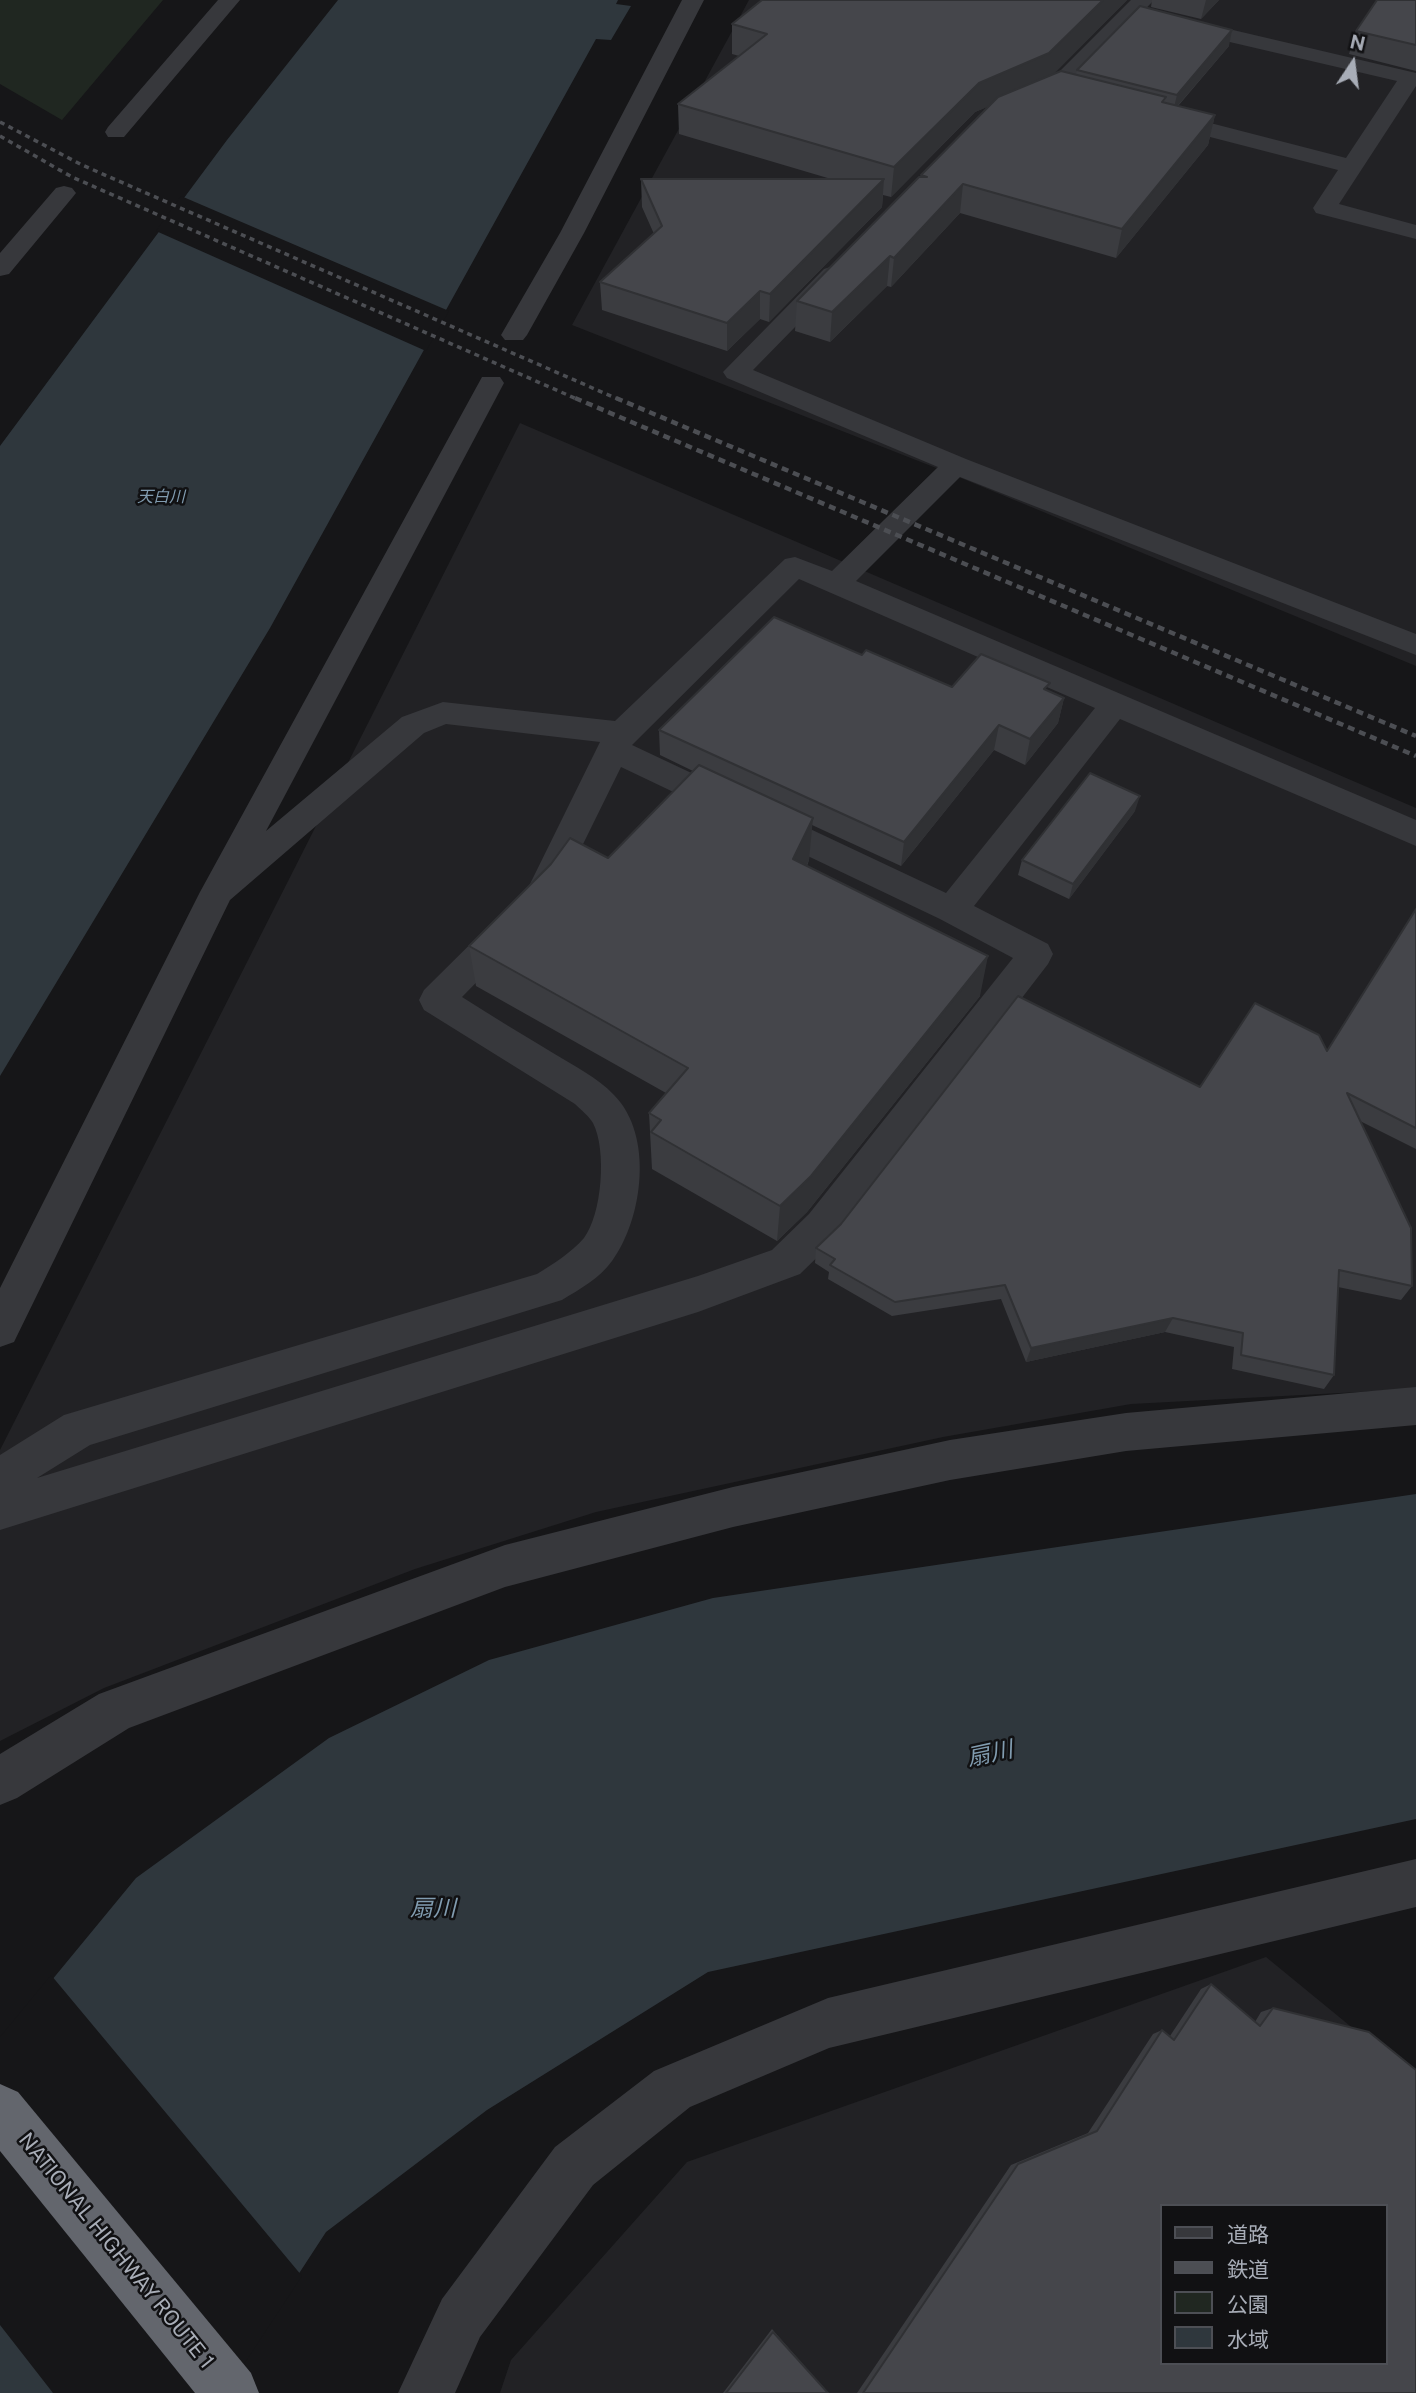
<!DOCTYPE html>
<meta charset="utf-8">
<style>
body{margin:0}
#map{position:relative;width:1416px;height:2393px;overflow:hidden;background:#161618;font-family:"Public Sans","Noto Sans JP",sans-serif}
canvas{display:block}
.legend{position:absolute;left:1160px;top:2204px;width:228px;height:161px;box-sizing:border-box;background:#111113;border:2px solid #4d4f55;margin:0;padding:9px 12px;list-style:none;font-size:21px;color:#a8adb7}
.legend li{display:flex;align-items:center;gap:14px;height:35px}
.legend b{width:35px;border:2px solid #4d4f55}
.north{position:absolute;left:1318px;top:28px;width:70px;height:70px;-webkit-text-stroke:5px #111113;paint-order:stroke;rotate:13deg;font-size:19px;font-weight:700;line-height:28px;text-align:center;color:#a8adb7}
.north::after{content:'';display:block;margin:auto;width:24px;height:32px;background:#a8adb7;clip-path:polygon(50% 0,100% 100%,50% 72%,0 100%)}
</style>
<div id="map">
<canvas width="1416" height="2393"></canvas>
<ul class="legend">
<li><b style="height:9px;background:#37383c"></b>道路</li>
<li><b style="height:9px;background:#4c4e53"></b>鉄道</li>
<li><b style="height:19px;background:#202721"></b>公園</li>
<li><b style="height:19px;background:#2f373d"></b>水域</li>
</ul>
<div class="north">N</div>
</div>
<script>
const c = document.querySelector('canvas').getContext('2d');
c.lineJoin = 'round';
function fillPath(path, color) { c.fillStyle = color; c.fill(path, 'evenodd'); }
function strokePath(path, color, width, dash) { c.strokeStyle = color; c.lineWidth = width; c.lineCap = dash ? 'butt' : 'round'; c.setLineDash(dash || []); c.stroke(path); }
function write(font, color, halo, rows, align = 'center') {
  c.font = font + ' "Public Sans","Noto Sans JP",sans-serif'; c.lineWidth = 5; c.setLineDash([]); c.textBaseline = 'middle'; c.strokeStyle = halo; c.fillStyle = color; for (const [text, x, y, turn = 0] of rows) {
    c.save(); c.translate(x, y); c.rotate((+turn || 0) * Math.PI / 180); c.textAlign = isNaN(turn) ? turn : align; if (halo) c.strokeText(text, 0, 0); c.fillText(text, 0, 0); c.restore();
  }
}
fillPath(new Path2D(`
 M749,0H1403L1416,3V666L949,473L572,325Z
 M520,423L1416,808V1389L1131,1404L943,1437L596,1512L415,1569L104,1688L0,1741V1450Z
 M1266,1957L1416,2080V2393H500L511,2360L687,2162ZM1162,2206H1386V2363H1162Z`), '#222225');
fillPath(new Path2D(`
 M0,0H163L62,120L0,84Z`), '#202721');
fillPath(new Path2D(`
 M338,0H618L616,4L631,6L611,40L596,39L270,628L0,1076V446L227,140Z
 M1416,1494V1819L708,1972L487,2110L326,2232L221,2393H0V2043L136,1878L329,1738L489,1660L713,1598Z`), '#2f373d');
fillPath(new Path2D(`
 M181,196L449,311L426,351L156,231Z
 M51,1975L302,2276L225,2393H53L0,2325V2037Z`), '#161618');
fillPath(new Path2D(`
 M218,0H240L124,137H108L105,132L108,127Z
 M682,0H704L584,233L527,335L523,340H505L501,335L560,233Z
 M1131,0H1154L1062,95L1036,106H1020L1017,101L1020,96L1046,85Z
 M1182,18L1416,73V86L1339,204L1416,225V239L1316,213L1313,208L1338,170L1152,122L1149,117L1160,110L1346,158L1397,81L1174,29L1171,24L1174,19Z
 M64,186L72,188L76,193L72,198L9,274L0,276V253L56,188Z
 M833,266L842,269L846,274L842,279L753,370L966,459L1416,634V655L960,477L856,581L1416,820V846L1120,719L974,906L1048,944L1053,954L1048,964L837,1238L800,1274L698,1312L0,1530V1455L64,1415L537,1274C553,1264 571,1253 584,1238C602,1214 607,1150 593,1123C589,1116 581,1110 575,1104L424,1010L419,1000L424,990L529,886L600,742L446,724L424,733L230,900L14,1342L0,1347V1288L200,892L482,377H500L504,383L266,831L402,717L443,702L615,721L785,559L795,557L832,571L938,467L727,378L723,372L824,269ZM799,579L1095,708L946,893L632,745ZM621,767L940,919L1013,958L809,1214L772,1250L698,1276L37,1478L90,1445L562,1300C580,1289 600,1278 612,1261C643,1219 654,1135 614,1095C597,1077 574,1066 553,1053C523,1035 492,1016 462,997L554,903Z
 M1416,1387V1425L1126,1451L950,1480L733,1527L505,1587L129,1728L17,1798L0,1805V1754L99,1694L505,1545L733,1487L950,1440L1126,1413Z
 M1416,1859V1907L829,2048L690,2107L593,2185L480,2337L455,2393H398L442,2299L555,2147L654,2071L828,1998Z`), '#37383c');
fillPath(new Path2D(`
 M0,2084L18,2092L251,2373L259,2393H195L0,2151Z`), '#63666d');
strokePath(new Path2D(`
 M0,122L82,165L620,400
 M0,136L72,177L579,400`), '#4c4e53', 3.5, [5, 4.5]);
strokePath(new Path2D(`
 M575,398L1416,756
 M616,398L1416,736`), '#4c4e53', 4.5, [7, 5]);
fillPath(new Path2D(`
 M762,0H1127L1053,74H1076L1077,70L1229,46L1178,106L1215,115L1208,145L1116,258L960,213L891,287L887,286L830,342L795,331L797,301L921,177V175L989,106L975,112L891,197L883,195L882,207L769,322L760,319L727,351L602,310L600,282L654,234L642,207L641,179H831L679,134L678,104L739,56L732,54V24Z
 M1152,0H1219L1201,19L1151,7Z
 M1416,0V71L1349,54L1356,31Z
 M862,655L952,687L1048,691L1064,698L1058,723L1025,765L994,750L901,866L812,825L809,860L807,866L980,996L807,1212L777,1241L652,1169L649,1113L666,1093L476,986L469,946L608,858L693,771L660,755L659,730Z
 M1135,811L1069,899L1018,875L1022,860Z
 M1416,909V1149L1360,1121L1412,1286L1401,1300L1338,1287L1334,1375L1324,1389L1232,1369L1234,1347L1165,1332L1026,1362L1001,1299L892,1316L828,1279L829,1272L815,1263L816,1248L1200,1087L1327,1051Z
 M1211,1984L1255,2022L1261,2012L1273,2008L1416,2393H857L1011,2165L1088,2133L1153,2034L1162,2030L1170,2036L1201,1989Z
 M772,2329L828,2393H723Z`), '#3b3c40');
fillPath(new Path2D(`
 M1103,0H1127L1045,83L975,112L891,197L894,167L979,83Z
 M1206,0H1219L1201,19Z
 M1232,30L1229,46L1173,111L1177,95Z
 M1215,115L1208,145L1116,258L1122,229Z
 M884,179L882,207L769,322L770,294Z
 M963,184L960,213L891,287L894,258Z
 M890,256L887,286L830,342L832,312Z
 M760,291V319L727,351V323Z
 M1064,698L1058,723L1025,765L1030,739Z
 M999,725L994,750L901,866L904,842Z
 M1140,796L1135,811L1069,899L1073,884Z
 M813,818L809,860L790,900L793,859Z
 M988,956L980,996L807,1212L777,1241L780,1206Z
 M1173,1318L1165,1332L1026,1362L1031,1348Z`), '#303134');
const building = new Path2D(`
 M762,0H1103L1049,53L979,83L894,167L678,104L767,34L732,24Z
 M1377,0H1416V45L1356,31Z
 M1140,6L1232,30L1177,95L1077,70Z
 M1061,71L1166,97L1162,102L1215,115L1122,229L963,184L894,258L890,256L832,312L797,301L919,177H927L921,175L998,97Z
 M641,179H884L770,294L760,291L727,323L600,282L662,226Z
 M774,617L862,655L866,650L952,687L981,654L1050,683L1044,689L1064,698L1030,739L999,725L904,842L659,730Z
 M699,765L813,818L793,859L988,956L811,1176L780,1206L651,1132L661,1120L649,1113L688,1068L469,946L551,864L570,838L608,858Z
 M1090,773L1140,796L1073,884L1022,860Z
 M1416,909V1128L1347,1093L1411,1228L1412,1286L1339,1270L1334,1375L1241,1355L1243,1333L1173,1318L1031,1348L1005,1285L895,1302L830,1265L835,1259L816,1248L841,1224L1018,996L1200,1087L1255,1003L1319,1035L1327,1051Z
 M1211,1984L1260,2026L1273,2008L1369,2032L1416,2070V2393H863L1018,2164L1097,2131L1162,2030L1174,2040ZM1162,2206H1386V2363H1162Z
 M773,2332L828,2393H726Z`);
fillPath(building, '#45464b');
strokePath(building, '#303134', 2);
write('italic 16px', '#819cb0', '#111113', [
 ["天白川",161,497]
]);
write('21px', '#a8adb7', '#111113', [
 ["NATIONAL HIGHWAY ROUTE 1",116,2251,51]
]);
write('italic 23px', '#819cb0', '#111113', [
 ["扇川",990,1754,-12],
 ["扇川",433,1909]
]);
</script>
